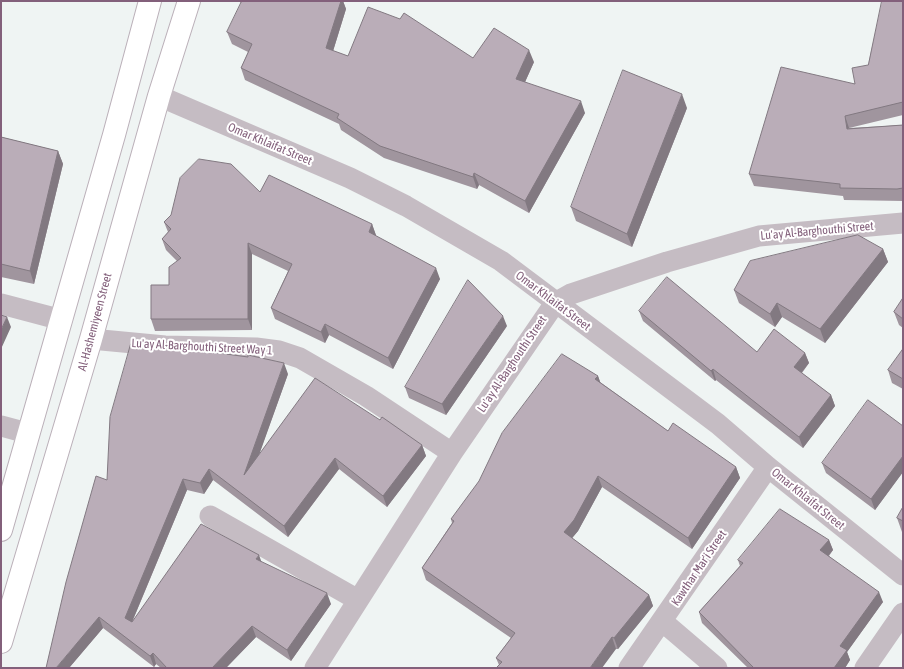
<!DOCTYPE html>
<style>
body{margin:0}
#map{position:relative;width:904px;height:669px;overflow:hidden;background:#eff4f3;font-family:"Asap Condensed",sans-serif}
canvas{display:block}
.frame{position:absolute;inset:0;border:2px solid #83607b;pointer-events:none}
</style>
<div id="map">
<canvas width="904" height="669"></canvas>
<div class="frame"></div>
</div>
<script>
const c = document.querySelector('canvas').getContext('2d');
c.lineJoin = 'round';
function strokePath(path, color, width, dash) { c.strokeStyle = color; c.lineWidth = width; c.lineCap = dash ? 'butt' : 'round'; c.setLineDash(dash || []); c.stroke(path); }
function fillPath(path, color) { c.fillStyle = color; c.fill(path, 'evenodd'); }
function write(font, color, halo, rows, align = 'center') {
  c.font = font + ' "Asap Condensed",sans-serif'; c.lineWidth = 4; c.setLineDash([]); c.textBaseline = 'middle'; c.strokeStyle = halo; c.fillStyle = color; for (const [text, x, y, turn = 0] of rows) {
    c.save(); c.translate(x, y); c.rotate((+turn || 0) * Math.PI / 180); c.textAlign = isNaN(turn) ? turn : align; if (halo) c.strokeText(text, 0, 0); c.fillText(text, 0, 0); c.restore();
  }
}
const secondary = new Path2D(`
 M1,530L114,135L150,1
 M1,642L91,339L159,96L189,1`);
strokePath(secondary, '#bbb0b9', 24);
strokePath(new Path2D(`
 M159,96L350,178L406,206L501,261L718,424L768,467L903,575
 M1,304L62,320
 M91,339L165,346L256,348L279,351L300,358L366,396L452,453
 M1,426L27,433
 M210,516L358,600
 M662,621L717,668
 M315,668L452,453L555,303L571,294L667,262L759,236L903,223
 M629,668L768,467
 M865,668L903,613`), '#c5bcc3', 21);
strokePath(secondary, '#fff', 22);
fillPath(new Path2D(`
 M240,1H343L346,9L333,51L348,56L473,58L534,62L525,82L585,113L529,213L479,185L477,189L384,158L341,130L339,124L245,80L241,68L248,52L232,44L227,32L241,4Z
 M903,1V115L849,128L903,125V201L844,200L843,196L754,186L749,174L855,84L868,65Z
 M687,108L632,247L576,221L571,207Z
 M1,137L58,151L63,164L34,284L1,277Z
 M260,192L372,224L376,236L440,279L393,369L329,335L325,343L275,319L271,308L288,271L252,254V330L155,331L151,319L169,285L177,261L166,250L162,239L168,232L164,222Z
 M883,249L888,262L825,343L782,317L775,327L739,303L734,290Z
 M903,298V328L899,325L894,312Z
 M639,311L757,352L805,353L809,363L802,373L831,395L835,406L803,448L716,380L715,381L643,321Z
 M507,326L446,415L409,398L405,387Z
 M903,349V389L892,383L888,370Z
 M288,374L259,454L380,420L422,445L426,456L387,507L339,469L288,537L213,480L204,494L187,490L133,620L261,562L331,604L291,661L256,637L226,668H161L156,664L154,667L103,628L69,668L107,480Z
 M598,376L600,382L668,431L736,467L740,478L692,549L602,487L578,531L572,538L649,595L653,606L618,649H616L499,665L496,658L511,638L426,580L422,568L452,523L451,519Z
 M903,426V472L875,510L826,473L822,463Z
 M903,507V532H902L897,518Z
 M829,540L833,550L829,556L883,602L847,652L850,660L845,668H748L702,623L699,612L740,566L738,560Z`), '#a0959e');
fillPath(new Path2D(`
 M341,1H343L346,9L330,61L326,48Z
 M529,50L534,62L521,91L516,79Z
 M682,94L687,108L632,247L627,234Z
 M581,101L585,113L529,213L525,201Z
 M845,116L849,128L847,129Z
 M58,151L63,164L34,284L30,271Z
 M474,173L479,185L477,189L473,177Z
 M372,224L376,235L373,243L369,232Z
 M248,243L252,254V330L248,319Z
 M883,249L888,262L825,343L820,329Z
 M436,268L440,279L393,369L388,358Z
 M777,303L782,317L775,327L770,314Z
 M503,316L507,326L446,415L442,404Z
 M7,317L11,327L1,349V330Z
 M325,324L329,335L325,343L321,332Z
 M805,353L809,363L798,377L794,367Z
 M284,363L288,374L248,486L244,475Z
 M713,369L716,380L715,381L711,371Z
 M598,376L602,387L595,379Z
 M831,395L835,406L803,448L799,437Z
 M422,445L426,456L387,507L383,496Z
 M903,456V472L875,510L871,499Z
 M335,458L339,469L288,537L284,526Z
 M736,467L740,478L692,549L688,538Z
 M209,469L213,480L204,494L200,483Z
 M598,476L602,487L578,531L568,543L564,532Z
 M183,479L187,490L129,629L125,618Z
 M829,540L833,550L824,561L820,550Z
 M259,555L263,566L256,559Z
 M879,592L883,602L847,652L850,660L845,668H834L840,646Z
 M327,593L331,604L291,661L287,650Z
 M649,595L653,606L618,649L614,638Z
 M99,617L103,628L69,668H56Z
 M252,626L256,637L226,668H212Z
 M612,637L616,649L602,668H590Z
 M153,653L156,664L154,667L150,656Z`), '#827981');
const building = new Path2D(`
 M242,1H341L326,48L348,56L368,7L400,19L404,13L473,58L494,28L529,50L516,79L581,101L525,201L474,173L473,177L380,146L337,118L339,114L241,68L252,44L227,32Z
 M882,1H903V102L845,116L847,129L903,125V188L897,189L840,188V184L749,174L781,67L855,84L852,68L868,65Z
 M623,70L682,94L627,234L571,207Z
 M1,137L58,151L30,271L1,264Z
 M199,159L231,164L260,192L269,175L372,224L369,232L436,268L388,358L325,324L321,332L271,308L292,264L248,243V319H151V285H169V267L181,258L162,239L171,229L164,222L171,215L180,178Z
 M858,235L883,249L820,329L777,303L770,314L734,290L750,261Z
 M667,277L757,352L774,329L805,353L794,367L831,395L799,437L713,369L711,371L639,311Z
 M468,280L503,316L442,404L405,387Z
 M903,298V319L894,312Z
 M1,315L7,317L1,330Z
 M131,344L182,348L248,357V355L284,363L244,475L315,378L380,420L382,417L422,445L383,496L335,458L284,526L209,469L200,483L183,479L125,618L132,622L201,524L259,555L256,559L327,593L287,650L252,626L212,668H167L153,653L150,656L99,617L56,668H46L66,582L96,476L107,480L110,417Z
 M903,349V379L888,370Z
 M562,354L598,376L595,379L668,431L673,423L736,467L688,538L598,476L574,520L564,532L649,595L614,638L612,637L590,668H496L502,662L496,658L515,633L422,568L454,521L451,519L479,481L502,433Z
 M868,400L903,426V456L871,499L822,463Z
 M903,507V521L897,518Z
 M780,509L829,540L820,550L879,592L840,646L847,650L834,668H754L699,612L743,563L738,560Z`);
fillPath(building, '#baadb8');
strokePath(building, '#827981', 1);
write('12px', '#83607b', '#fff', [
 ["Omar Khlaifat Street",270,144,23],
 ["Lu'ay Al-Barghouthi Street",817,231,-5],
 ["Omar Khlaifat Street",553,301,37],
 ["Al-Hashemiyeen Street",95,322,-75],
 ["Lu'ay Al-Barghouthi Street Way 1",202,347,3],
 ["Lu'ay Al-Barghouthi Street",512,364,-56],
 ["Omar Khlaifat Street",808,499,39],
 ["Kawthar Mar'i Street",699,568,-56]
]);
</script>
